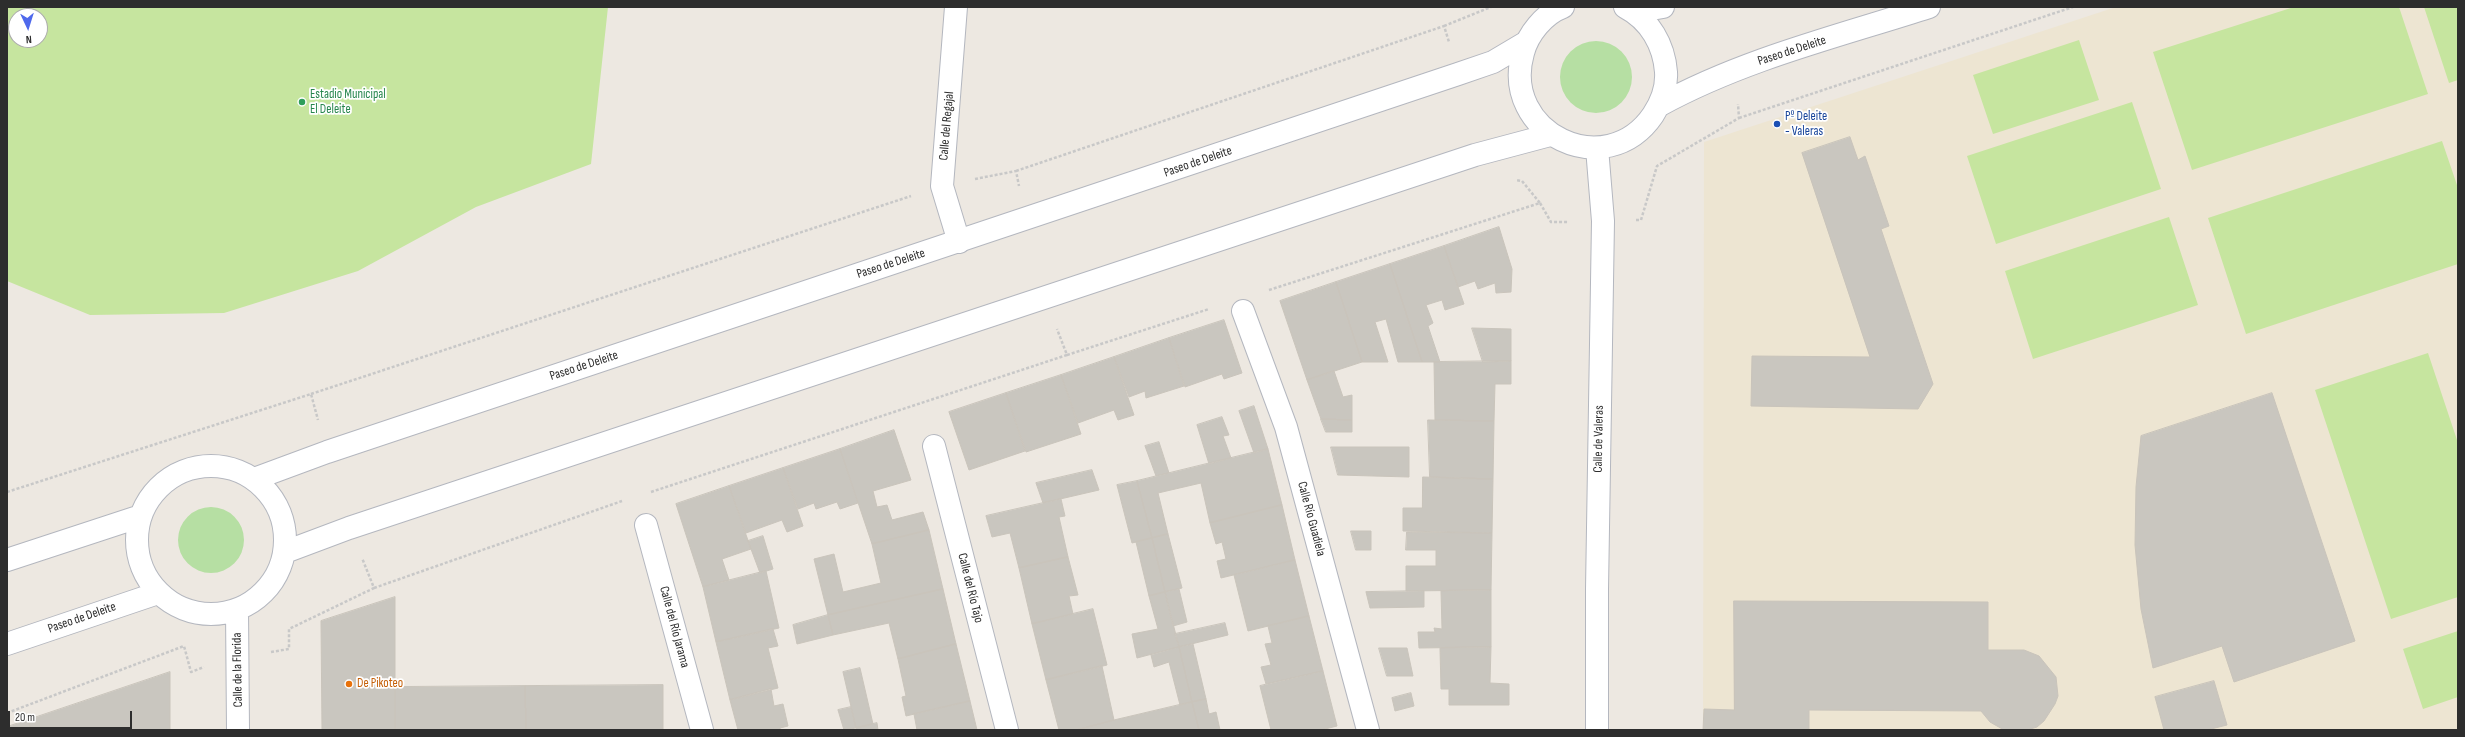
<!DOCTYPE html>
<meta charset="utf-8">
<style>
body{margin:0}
#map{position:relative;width:2465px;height:737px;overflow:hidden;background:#ede8e1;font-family:"Sofia Sans Condensed",sans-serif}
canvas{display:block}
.frame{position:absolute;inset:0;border:8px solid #2d2d2d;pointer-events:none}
.north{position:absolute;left:8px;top:8px;width:40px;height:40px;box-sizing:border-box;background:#fff;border:1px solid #ababab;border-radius:50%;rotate:176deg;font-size:11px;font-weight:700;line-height:16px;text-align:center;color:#2d2d2d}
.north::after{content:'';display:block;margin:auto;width:14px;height:18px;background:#4f69ec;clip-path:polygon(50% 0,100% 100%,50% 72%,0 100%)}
.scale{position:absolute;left:8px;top:711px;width:124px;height:18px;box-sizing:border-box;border:2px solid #2d2d2d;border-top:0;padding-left:5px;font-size:12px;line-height:14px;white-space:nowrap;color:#2d2d2d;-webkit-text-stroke:3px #fff;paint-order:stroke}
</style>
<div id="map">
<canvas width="2465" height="737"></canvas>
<div class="frame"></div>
<div class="north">N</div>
<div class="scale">20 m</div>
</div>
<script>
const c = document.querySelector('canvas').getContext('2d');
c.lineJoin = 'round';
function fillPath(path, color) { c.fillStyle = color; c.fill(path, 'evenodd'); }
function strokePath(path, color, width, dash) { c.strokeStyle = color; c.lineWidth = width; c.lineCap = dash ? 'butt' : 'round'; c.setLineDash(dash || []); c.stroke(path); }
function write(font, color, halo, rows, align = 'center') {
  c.font = font + ' "Sofia Sans Condensed",sans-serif'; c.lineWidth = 3.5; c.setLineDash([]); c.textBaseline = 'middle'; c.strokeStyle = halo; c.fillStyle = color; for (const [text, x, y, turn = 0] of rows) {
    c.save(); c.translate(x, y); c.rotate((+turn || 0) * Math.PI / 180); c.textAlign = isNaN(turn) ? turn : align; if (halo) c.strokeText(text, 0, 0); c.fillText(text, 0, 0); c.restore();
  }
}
fillPath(new Path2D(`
 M2116,7H2458V730H1703L1704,142Z`), '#ede5d2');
fillPath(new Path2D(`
 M1560 77a36 36 0 1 1 72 0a36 36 0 1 1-72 0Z
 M178 540a33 33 0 1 1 66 0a33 33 0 1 1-66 0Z`), '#b6dfa3');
fillPath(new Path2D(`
 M7,7H608L591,164L476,207L358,271L224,313L90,315L7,281ZM16,16H40V40H16Z
 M2294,7H2399L2428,94L2192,170L2153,52Z
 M2424,7H2458V80L2449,83Z
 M2079,40L2099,100L1993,134L1973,75Z
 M2132,102L2161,189L1996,244L1967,156Z
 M2442,141L2458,188V264L2246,334L2208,218Z
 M2169,217L2198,305L2033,359L2005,271Z
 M2428,353L2458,443V597L2391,619L2315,390Z
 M2458,631V697L2423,709L2403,649Z`), '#c6e59f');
const building = new Path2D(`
 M1850,137L1858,160L1865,156L1889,226L1881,229L1933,384L1918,409L1751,406L1752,356L1870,357L1802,153Z
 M1499,227L1512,269L1511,292L1496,293L1495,283L1478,289L1475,281L1458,287L1444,246Z
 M1444,246L1464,304L1445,310L1442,300L1426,305L1433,323L1428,326L1440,362H1422L1390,264Z
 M1390,264L1422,362H1398L1386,319L1375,322L1388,362H1362L1336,282Z
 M1336,282L1362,362L1307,380L1280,301Z
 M1224,320L1242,373L1224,379L1222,374L1185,387L1169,338Z
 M1472,328L1511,329V361L1483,362Z
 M1169,338L1184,386L1146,398L1145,391L1129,397L1114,357Z
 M1114,357L1134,415L1118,420L1114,410L1078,423L1061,375Z
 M1511,361V384H1495L1494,421L1435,420L1434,362Z
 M1334,371L1343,397L1352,395V420L1321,419L1307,380Z
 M1061,375L1081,434L1026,452L1006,393Z
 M1006,393L1025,451L969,470L949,412Z
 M2272,393L2355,641L2234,682L2222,646L2153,668L2141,609L2135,545L2136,487L2141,436Z
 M1254,406L1268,449L1254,453L1239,411Z
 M1222,417L1229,435L1223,436L1231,458L1209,464L1197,425Z
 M1321,419L1352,420V432H1326Z
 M1428,420L1494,421L1493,479L1430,477Z
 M894,430L911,480L873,491L877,507L887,505L892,520L923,512L929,530L872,544L840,449Z
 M1159,442L1169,473L1156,476L1145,446Z
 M1331,447H1409V477L1338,475Z
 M840,449L858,503L840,509L837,502L816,509L814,503L798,509L783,468Z
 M1268,449L1282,505L1210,523L1201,483L1158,493L1168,534L1152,538L1137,481Z
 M783,468L803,526L787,532L782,520L746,533L729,486Z
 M1092,470L1099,490L1043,503L1036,483Z
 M1423,477L1493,479L1492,533L1403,531V508H1422Z
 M1137,481L1152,538L1132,543L1117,485Z
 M729,486L751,549L722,559L729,580L703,587L676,504Z
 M1061,499L1065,516L1059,517L1068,557L1019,568L1010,533L992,537L986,516Z
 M1282,505L1295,560L1221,578L1217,561L1226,559L1222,542L1216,544L1210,523Z
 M929,530L943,589L828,615L814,559L834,554L843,592L881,583L872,544Z
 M1351,531H1371V550H1356Z
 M1407,532L1492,533L1491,590L1406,591V566H1436V550H1406Z
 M1168,534L1182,588L1165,592L1152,538Z
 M763,536L773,569L760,573L748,541Z
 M1152,538L1165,592L1149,596L1136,542Z
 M1068,557L1078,595L1069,596L1073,614L1032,624L1019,568Z
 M1295,560L1309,616L1248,631L1234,575Z
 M766,571L779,628L716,642L703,587Z
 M943,589L956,644L898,659L889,623L833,635L828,615Z
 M1179,589L1187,622L1173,626L1165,592Z
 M1491,590V647L1419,648L1418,632H1435L1434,628L1442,629L1441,591Z
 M1424,591V607L1370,608L1366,592Z
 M1165,592L1179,647L1137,658L1132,634L1158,629L1149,596Z
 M395,597V730H322L321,621Z
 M1734,601L1988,602V650H2024L2039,656L2056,677L2058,696L2055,704L2044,721L2037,727L2027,730H2004L1990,722L1981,711L1809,710V730H1703L1704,709L1734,710Z
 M1093,609L1107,665L1046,680L1032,624Z
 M828,615L833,635L797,644L793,625Z
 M1309,616L1323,671L1266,684L1261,667L1271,665L1265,644L1272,643L1268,626Z
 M1225,623L1228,635L1179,647L1175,634Z
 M773,629L778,646L768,648L778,688L730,700L716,642Z
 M956,644L970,701L906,716L902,697L906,696L898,659Z
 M1193,644L1206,699L1192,702L1179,647Z
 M1179,647L1192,702L1180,705L1169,662L1154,667L1151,655Z
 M1491,647L1490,683L1509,684V705H1449V689H1441L1440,648Z
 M1379,648H1407L1413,676H1387Z
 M1102,666L1114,720L1076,730H1059L1046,680Z
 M860,668L873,724L856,728L843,672Z
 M1323,671L1337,726L1321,730H1271L1260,686Z
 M170,672V730H31L28,720Z
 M2214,681L2227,725L2207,730H2164L2155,697Z
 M663,685V730H526L525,686Z
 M525,686L526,730H395V687Z
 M771,689L774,706L783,704L788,726L780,728V730H738L730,700Z
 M1411,693L1414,706L1395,711L1392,698Z
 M1206,699L1209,714L1216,712L1220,730H1199L1192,702Z
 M970,701L977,730H917L914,714Z
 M1192,702L1199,730H1076L1114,720Z
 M851,707L856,728L844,730L838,710Z
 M28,720L31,730H7V727Z
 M877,723L878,730H857L856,728Z`);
fillPath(building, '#c9c6bf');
strokePath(building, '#c9c4bb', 1);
const minor = new Path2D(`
 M956,7L942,186L959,242
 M1597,148L1603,221L1597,589V730
 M1243,311L1286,427L1368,730
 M934,446L1007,730
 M646,525L702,730`);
const secondary = new Path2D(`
 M1563,7C1544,14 1528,34 1523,53C1500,133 1606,184 1653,115C1661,103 1667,87 1666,72C1664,45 1650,20 1625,7
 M1634,12L1663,7
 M1660,105C1744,59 1839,36 1929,7
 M137 540a74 74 0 1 1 148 0a74 74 0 1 1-148 0Z
 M254,479L327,452L1458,74L1493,62L1525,43
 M285,552L349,528L1475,155L1550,135
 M7,560L138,517
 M237,610L238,730
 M7,644L158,593`);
strokePath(minor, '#b4b7bf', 24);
strokePath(secondary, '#b4b7bf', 24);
strokePath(new Path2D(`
 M1444,26L1491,7
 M1739,118L2073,7
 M1016,171L1444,26L1449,42
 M975,179L1016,171L1019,186
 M1540,203L1551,222H1569
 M1636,220H1641L1657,166L1739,118L1738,104
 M1269,290L1540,203L1522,181L1516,180
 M1067,355L1209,309
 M311,394L911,196
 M7,492L311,394L318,420
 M651,492L1067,355L1057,329
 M374,588L622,501
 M271,652L289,649V629L374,588L362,558
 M7,713L184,646L191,672L204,667`), '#c8c8c8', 2.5, [3, 2]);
strokePath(minor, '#fff', 22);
strokePath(secondary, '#fff', 22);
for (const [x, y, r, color] of [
 [302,102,4,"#2e9e5b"],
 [1777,124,4,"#1a4fb4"],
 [349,684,4,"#e8710a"]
]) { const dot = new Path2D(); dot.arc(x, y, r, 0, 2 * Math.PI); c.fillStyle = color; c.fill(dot); strokePath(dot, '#fff', 1.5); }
write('13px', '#2d2d2d', '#fff', [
 ["Paseo de Deleite",1792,51,-18],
 ["Calle del Regajal",947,126,-85],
 ["Paseo de Deleite",1198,162,-19],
 ["Paseo de Deleite",891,264,-18],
 ["Paseo de Deleite",584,366,-18],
 ["Calle de Valeras",1599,439,-89],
 ["Calle Río Guadiela",1311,519,75],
 ["Calle del Río Tajo",970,588,76],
 ["Paseo de Deleite",82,618,-19],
 ["Calle del Río Jarama",674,627,75],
 ["Calle de la Florida",238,670,-91]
]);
write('13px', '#27864d', '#fff', [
 ["Estadio Municipal",310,95],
 ["El Deleite",310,110]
], 'left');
write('13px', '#164399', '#fff', [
 ["Pº Deleite",1785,117],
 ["- Valeras",1785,132]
], 'left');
write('13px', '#c56008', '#fff', [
 ["De Pikoteo",357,684]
], 'left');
</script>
